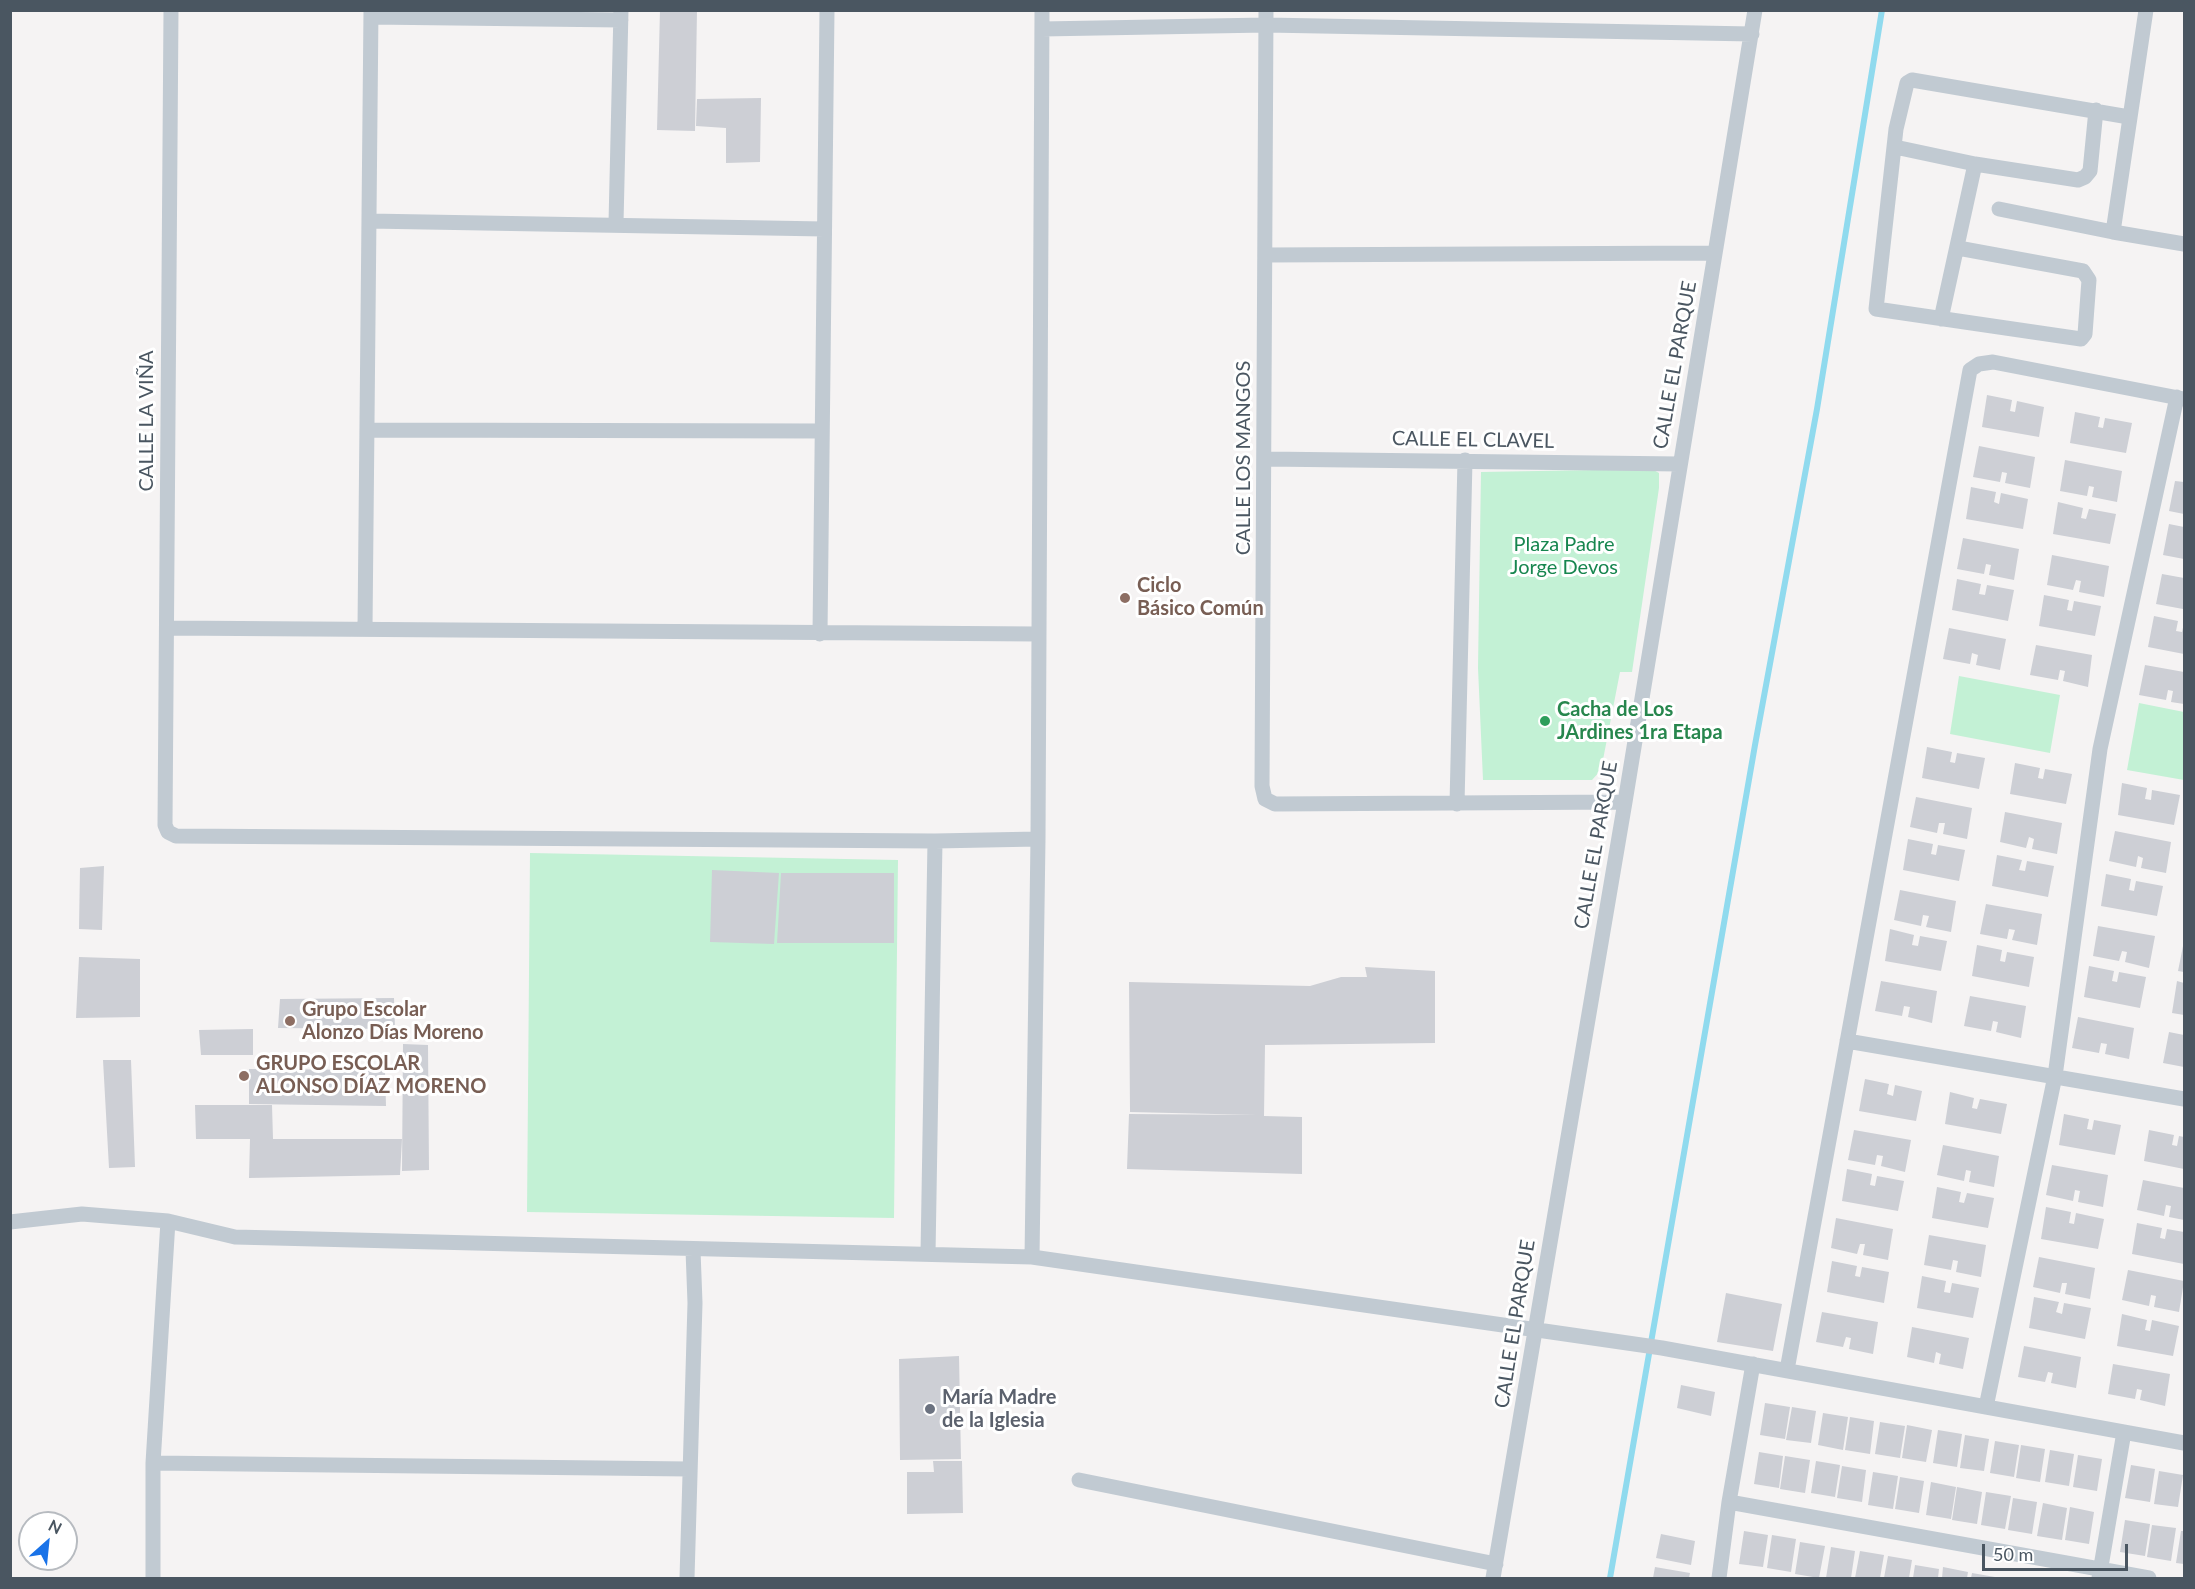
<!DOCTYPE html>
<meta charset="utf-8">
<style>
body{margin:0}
#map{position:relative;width:2195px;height:1589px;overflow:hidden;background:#f5f3f3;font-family:Lato,sans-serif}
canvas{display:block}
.frame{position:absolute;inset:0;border:12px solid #4a5661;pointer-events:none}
.north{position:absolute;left:18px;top:1511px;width:60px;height:60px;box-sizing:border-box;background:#fff;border:2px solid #b7bbc0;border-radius:50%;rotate:27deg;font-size:16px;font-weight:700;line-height:24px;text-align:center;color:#4a5661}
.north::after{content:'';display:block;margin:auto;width:21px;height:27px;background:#1a73e8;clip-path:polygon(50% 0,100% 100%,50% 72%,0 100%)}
.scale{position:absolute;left:1982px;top:1544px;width:146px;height:27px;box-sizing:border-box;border:3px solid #4a5661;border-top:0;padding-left:8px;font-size:18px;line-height:21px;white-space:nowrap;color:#4a5661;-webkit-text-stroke:4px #fff;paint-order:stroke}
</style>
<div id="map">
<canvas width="2195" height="1589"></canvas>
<div class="frame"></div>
<div class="north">N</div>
<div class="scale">50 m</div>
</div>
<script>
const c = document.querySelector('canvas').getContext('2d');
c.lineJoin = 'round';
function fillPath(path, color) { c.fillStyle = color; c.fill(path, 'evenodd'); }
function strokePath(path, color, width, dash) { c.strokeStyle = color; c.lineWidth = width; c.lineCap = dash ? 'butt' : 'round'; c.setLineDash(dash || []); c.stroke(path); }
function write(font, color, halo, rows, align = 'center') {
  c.font = font + ' Lato,sans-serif'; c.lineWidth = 6; c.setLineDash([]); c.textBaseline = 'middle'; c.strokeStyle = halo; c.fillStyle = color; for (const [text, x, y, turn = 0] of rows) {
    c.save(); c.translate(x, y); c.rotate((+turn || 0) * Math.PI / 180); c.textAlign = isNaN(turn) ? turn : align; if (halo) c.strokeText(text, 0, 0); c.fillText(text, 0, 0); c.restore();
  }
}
fillPath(new Path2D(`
 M1652,469L1659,473V488L1632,672H1620L1601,770L1592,780H1483L1478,668L1481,472Z
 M1959,676L2060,695L2050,753L1950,734Z
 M2139,703L2184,712V780L2127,770Z
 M530,853L898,860L894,1218L527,1212Z`), '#c3f1d5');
strokePath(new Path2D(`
 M1610,1578L1755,745L1817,409L1882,10`), '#90daee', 6);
fillPath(new Path2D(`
 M660,10H697L695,131L657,130Z
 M761,98L760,162L726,163V128L696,126L697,99Z
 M1987,395L2012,400L2010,411L2015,412L2017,401L2044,407L2039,437L1982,427Z
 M2075,412L2100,417L2098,427L2103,428L2105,418L2132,423L2126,453L2070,443Z
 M1979,446L2035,457L2030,488L2005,483L2007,473L2002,472L2000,482L1973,477Z
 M2065,460L2122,471L2117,502L2092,497L2094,487L2089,486L2087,496L2060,491Z
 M2175,481L2184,482V514L2169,511Z
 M1971,487L1996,492L1994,502L1999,504L2001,493L2028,499L2023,529L1966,519Z
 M2058,502L2083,508L2081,518L2086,519L2089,509L2116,514L2110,544L2053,534Z
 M2169,524L2184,527V559L2163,555Z
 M1963,538L2019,549L2014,580L1989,575L1991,565L1986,564L1984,574L1957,569Z
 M2052,555L2109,566L2104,597L2079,592L2081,581L2076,580L2073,590L2047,585Z
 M2162,574L2184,578L2183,609L2156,604Z
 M1957,579L1981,584L1979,594L1985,595L1987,585L2014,590L2008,621L1952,610Z
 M2044,595L2069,600L2067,610L2072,611L2074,601L2101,606L2095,636L2039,626Z
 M2154,616L2178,621L2176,631L2182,632L2184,623V654L2148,647Z
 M1949,628L2006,639L2000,670L1976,665L1978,655L1972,653L1970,664L1943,659Z
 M2036,645L2092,655L2088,687L2063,681L2065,671L2060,670L2058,680L2030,675Z
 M2145,665L2184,672V704L2171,702L2173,691L2168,690L2166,700L2139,695Z
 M1927,747L1952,752L1950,762L1955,763L1957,753L1985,758L1979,789L1922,778Z
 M2015,763L2040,768L2038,778L2043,779L2045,769L2072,774L2066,804L2010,794Z
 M2122,783L2147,788L2145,799L2151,800L2152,790L2180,795L2174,825L2118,815Z
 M1916,797L1972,808L1967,839L1943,834L1945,823H1939L1937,833L1910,827Z
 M2005,812L2062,823L2057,854L2032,849L2034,839L2029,837L2026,848L2000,842Z
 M2115,831L2171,842L2166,873L2141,868L2143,858L2138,856L2136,867L2109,861Z
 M1908,839L1933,844L1931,854L1936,855L1938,845L1965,850L1959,881L1903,870Z
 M1997,855L2022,860L2019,870L2025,871L2027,861L2054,866L2048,897L1992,886Z
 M104,866L102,930L79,929L80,868Z
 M712,870L779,873L774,944L710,942Z
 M781,873H894V943H777Z
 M2106,874L2131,879L2129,890L2134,891L2136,881L2163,886L2157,916L2101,906Z
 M1900,890L1956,901L1951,932L1926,927L1929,916L1923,915L1921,926L1894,920Z
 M1986,904L2042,914L2037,945L2012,940L2015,930L2009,929L2007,939L1980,934Z
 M2098,926L2155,936L2149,968L2125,962L2127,952L2122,951L2119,961L2093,956Z
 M1890,929L1914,935L1912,945L1918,946L1920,936L1947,941L1941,971L1885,961Z
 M1977,945L2002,950L2000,961L2005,962L2007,952L2034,957L2029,987L1972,976Z
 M2183,946H2184V972L2178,971Z
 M79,957L140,959V1017L76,1018Z
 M2089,966L2114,971L2112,981L2117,982L2119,972L2146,977L2140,1008L2084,997Z
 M1365,967L1435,971V1043L1265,1045L1264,1116L1302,1117V1174L1127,1169L1129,1114L1257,1115L1130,1112L1129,982L1310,986L1341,977H1367Z
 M1881,981L1937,991L1932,1023L1908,1017L1910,1007L1904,1006L1902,1016L1875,1011Z
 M2177,981L2184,983V1015L2172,1013Z
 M1970,996L2026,1006L2021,1038L1996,1032L1998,1022L1993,1021L1991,1031L1964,1026Z
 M394,998L395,1029L278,1028L280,999Z
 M2078,1017L2134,1028L2129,1059L2105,1054L2107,1044L2101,1043L2099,1053L2072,1048Z
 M253,1029V1055H201L199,1030Z
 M2169,1032L2184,1035V1067L2163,1063Z
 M403,1044L428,1045L429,1170L402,1171Z
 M103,1060H131L135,1167L109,1168Z
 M249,1069L385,1070L386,1106L249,1104Z
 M1865,1079L1889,1084L1887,1094L1893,1096L1895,1085L1922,1091L1916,1121L1859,1111Z
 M1950,1092L1974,1098L1972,1108L1977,1109L1980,1099L2007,1104L2001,1134L1945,1124Z
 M195,1105H272L273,1139H402L400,1175L249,1178L250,1139H196Z
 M2064,1114L2089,1119L2087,1129L2092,1130L2094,1120L2121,1125L2115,1155L2059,1145Z
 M1854,1130L1911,1140L1905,1172L1881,1166L1883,1156L1877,1155L1875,1165L1848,1160Z
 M2149,1130L2174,1135L2172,1145L2177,1146L2179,1136L2184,1137V1169L2144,1161Z
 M1943,1145L1999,1156L1994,1187L1969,1182L1971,1171L1966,1170L1964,1181L1937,1175Z
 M2052,1165L2108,1175L2103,1207L2078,1202L2080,1191L2075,1190L2073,1201L2046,1195Z
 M1847,1169L1872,1174L1870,1185L1875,1186L1877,1176L1904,1181L1898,1211L1842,1201Z
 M2143,1180L2184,1188V1220L2169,1217L2171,1206L2166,1205L2164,1216L2137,1210Z
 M1937,1187L1961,1192L1959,1202L1964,1203L1967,1193L1994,1198L1988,1228L1932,1218Z
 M2046,1207L2071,1212L2069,1223L2074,1224L2076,1213L2104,1219L2098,1249L2041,1239Z
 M1836,1218L1893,1229L1888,1260L1863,1255L1865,1244H1860L1857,1254L1831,1248Z
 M2137,1223L2162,1228L2160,1238L2165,1239L2167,1229L2184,1232V1264L2132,1254Z
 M1929,1235L1986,1245L1981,1277L1956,1272L1958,1261L1953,1260L1951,1270L1924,1265Z
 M2039,1257L2095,1268L2090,1299L2065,1294L2067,1283H2062L2060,1293L2033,1287Z
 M1832,1261L1857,1266L1855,1276L1860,1277L1862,1267L1889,1272L1884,1303L1827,1292Z
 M2128,1270L2184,1281L2179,1312L2154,1307L2156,1296L2151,1295L2149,1306L2122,1300Z
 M1922,1276L1946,1281L1944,1292L1950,1293L1952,1283L1979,1288L1973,1318L1917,1308Z
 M1726,1293L1782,1304L1773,1351L1717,1342Z
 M2034,1297L2059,1302L2056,1312L2062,1314L2064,1303L2091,1308L2085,1339L2029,1328Z
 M1822,1312L1878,1322L1873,1354L1849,1349L1851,1338L1846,1337L1843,1347L1816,1342Z
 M2122,1314L2147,1320L2145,1330L2150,1331L2152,1320L2179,1326L2173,1356L2117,1346Z
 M1912,1327L1969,1338L1963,1369L1939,1364L1941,1354L1936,1352L1934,1363L1907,1357Z
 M2024,1346L2081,1357L2076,1388L2051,1383L2053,1373L2048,1372L2045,1382L2018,1377Z
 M959,1356L961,1459L900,1460L899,1359Z
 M2113,1364L2170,1374L2165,1406L2140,1400L2142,1390L2137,1389L2135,1399L2108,1394Z
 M1681,1385L1715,1392L1711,1416L1677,1408Z
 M1765,1403L1790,1407L1785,1439L1760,1435Z
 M1792,1407L1816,1411L1811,1443L1786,1440Z
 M1823,1413L1848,1417L1843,1450L1818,1445Z
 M1850,1417L1874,1421L1870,1454L1845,1450Z
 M1880,1422L1905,1426L1900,1458L1875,1454Z
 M1907,1425L1932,1430L1926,1462L1902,1458Z
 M1938,1430L1962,1434L1957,1467L1933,1463Z
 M1965,1435L1989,1439L1984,1471L1960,1468Z
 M1995,1441L2019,1445L2014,1477L1990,1473Z
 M2021,1445L2045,1449L2040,1482L2016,1478Z
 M2050,1450L2074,1454L2069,1486L2045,1482Z
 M1759,1452L1783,1456L1779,1488L1754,1484Z
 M2078,1455L2102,1459L2097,1491L2073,1487Z
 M1785,1456L1810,1460L1805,1493L1780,1489Z
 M933,1461H962L963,1513L907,1514V1472H934Z
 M1816,1461L1840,1465L1835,1497L1811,1493Z
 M2131,1465L2155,1469L2150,1502L2125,1498Z
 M1842,1466L1866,1470L1862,1502L1837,1498Z
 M2159,1471L2183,1475L2178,1507L2154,1504Z
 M1873,1472L1898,1476L1893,1509L1868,1505Z
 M1900,1477L1924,1481L1919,1513L1895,1509Z
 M1931,1482L1956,1487L1951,1519L1926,1515Z
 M1957,1487L1982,1492L1977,1524L1952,1520Z
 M1986,1492L2011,1496L2005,1529L1981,1525Z
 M2013,1498L2037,1502L2032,1534L2008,1530Z
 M2043,1503L2067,1508L2062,1540L2037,1536Z
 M2070,1507L2094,1512L2089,1544L2065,1540Z
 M2125,1520L2150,1524L2145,1556L2120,1552Z
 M2152,1525L2176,1528L2171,1561L2147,1557Z
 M1744,1531L1768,1535L1763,1567L1739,1564Z
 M2181,1531H2184V1564L2176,1563Z
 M1661,1534L1695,1541L1691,1565L1656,1558Z
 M1772,1535L1796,1539L1791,1572L1767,1568Z
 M1800,1542L1825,1546L1819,1578L1795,1574Z
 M1831,1547L1855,1551L1851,1578H1826Z
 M1860,1551L1884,1555L1880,1578H1855Z
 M1888,1556L1912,1560L1909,1578H1884Z
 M1915,1565L1939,1569L1938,1578H1913Z
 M1655,1567L1690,1573L1689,1578H1653Z
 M1943,1567L1968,1572L1967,1578H1942Z
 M1972,1573L1995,1577V1578H1971Z`), '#cdcfd5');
strokePath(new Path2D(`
 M171,10L165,825L168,832L176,836L935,841L1038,839
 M1266,10L1262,786L1265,799L1275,804L1625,802
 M2146,10L2113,232L2184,244
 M371,17L621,20
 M1042,29L1266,25L1752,34
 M1895,147L1975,164L2078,180L2085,177L2090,171L2096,110
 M1999,209L2113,232
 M369,221L824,229
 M616,223L621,10
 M1958,248L2083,271L2089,280L2085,334L2081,339L1876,309L1896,129L1907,83L1912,80L2129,117
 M1266,255L1715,253
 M1941,319L1975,164
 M367,430L822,431
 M1266,459L1679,464
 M167,628L1037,634
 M365,628L371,10
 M820,634L827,10
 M1457,804L1465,460
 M1847,1041L2184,1099
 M10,1222L82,1214L168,1221L235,1237L1032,1257L1662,1348L2184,1443
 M928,1254L935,841
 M1032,1257L1038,839L1042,10
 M1787,1370L1970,370L1979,364L1993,362L2184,399
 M1986,1407L2055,1076L2100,749L2177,397
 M153,1463L689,1469
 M1079,1480L1496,1564
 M1729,1502L2149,1578
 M153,1578V1463L168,1221
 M687,1578L695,1303L693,1250
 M1493,1578L1625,802L1755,10
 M1719,1578L1729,1502L1753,1364
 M2099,1578L2124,1432`), '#c1cad2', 15);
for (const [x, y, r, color] of [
 [1125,598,6,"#8d6e63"],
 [1545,721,6,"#2e9e5b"],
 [290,1021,6,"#8d6e63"],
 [244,1076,6,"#8d6e63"],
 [930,1409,6,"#6b7280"]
]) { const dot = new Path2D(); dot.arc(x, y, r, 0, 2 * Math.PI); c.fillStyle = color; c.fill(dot); strokePath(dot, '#fff', 2); }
write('20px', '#4a5661', '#fff', [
 ["CALLE EL PARQUE",1675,365,-80],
 ["CALLE LA VIÑA",147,421,-90],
 ["CALLE EL CLAVEL",1473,440,1],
 ["CALLE LOS MANGOS",1244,458,-90],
 ["CALLE EL PARQUE",1596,845,-80],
 ["CALLE EL PARQUE",1515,1324,-81]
]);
write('20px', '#17864f', '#fff', [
 ["Plaza Padre",1564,545],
 ["Jorge Devos",1564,568]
]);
write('bold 20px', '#785e54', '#fff', [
 ["Ciclo",1137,586],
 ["Básico Común",1137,609],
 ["Grupo Escolar",302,1010],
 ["Alonzo Días Moreno",302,1033],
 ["GRUPO ESCOLAR",256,1064],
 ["ALONSO DÍAZ MORENO",256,1087]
], 'left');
write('bold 20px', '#27864d', '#fff', [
 ["Cacha de Los",1557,710],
 ["JArdines 1ra Etapa",1557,733]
], 'left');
write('bold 20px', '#5b616d', '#fff', [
 ["María Madre",942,1398],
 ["de la Iglesia",942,1421]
], 'left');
</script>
